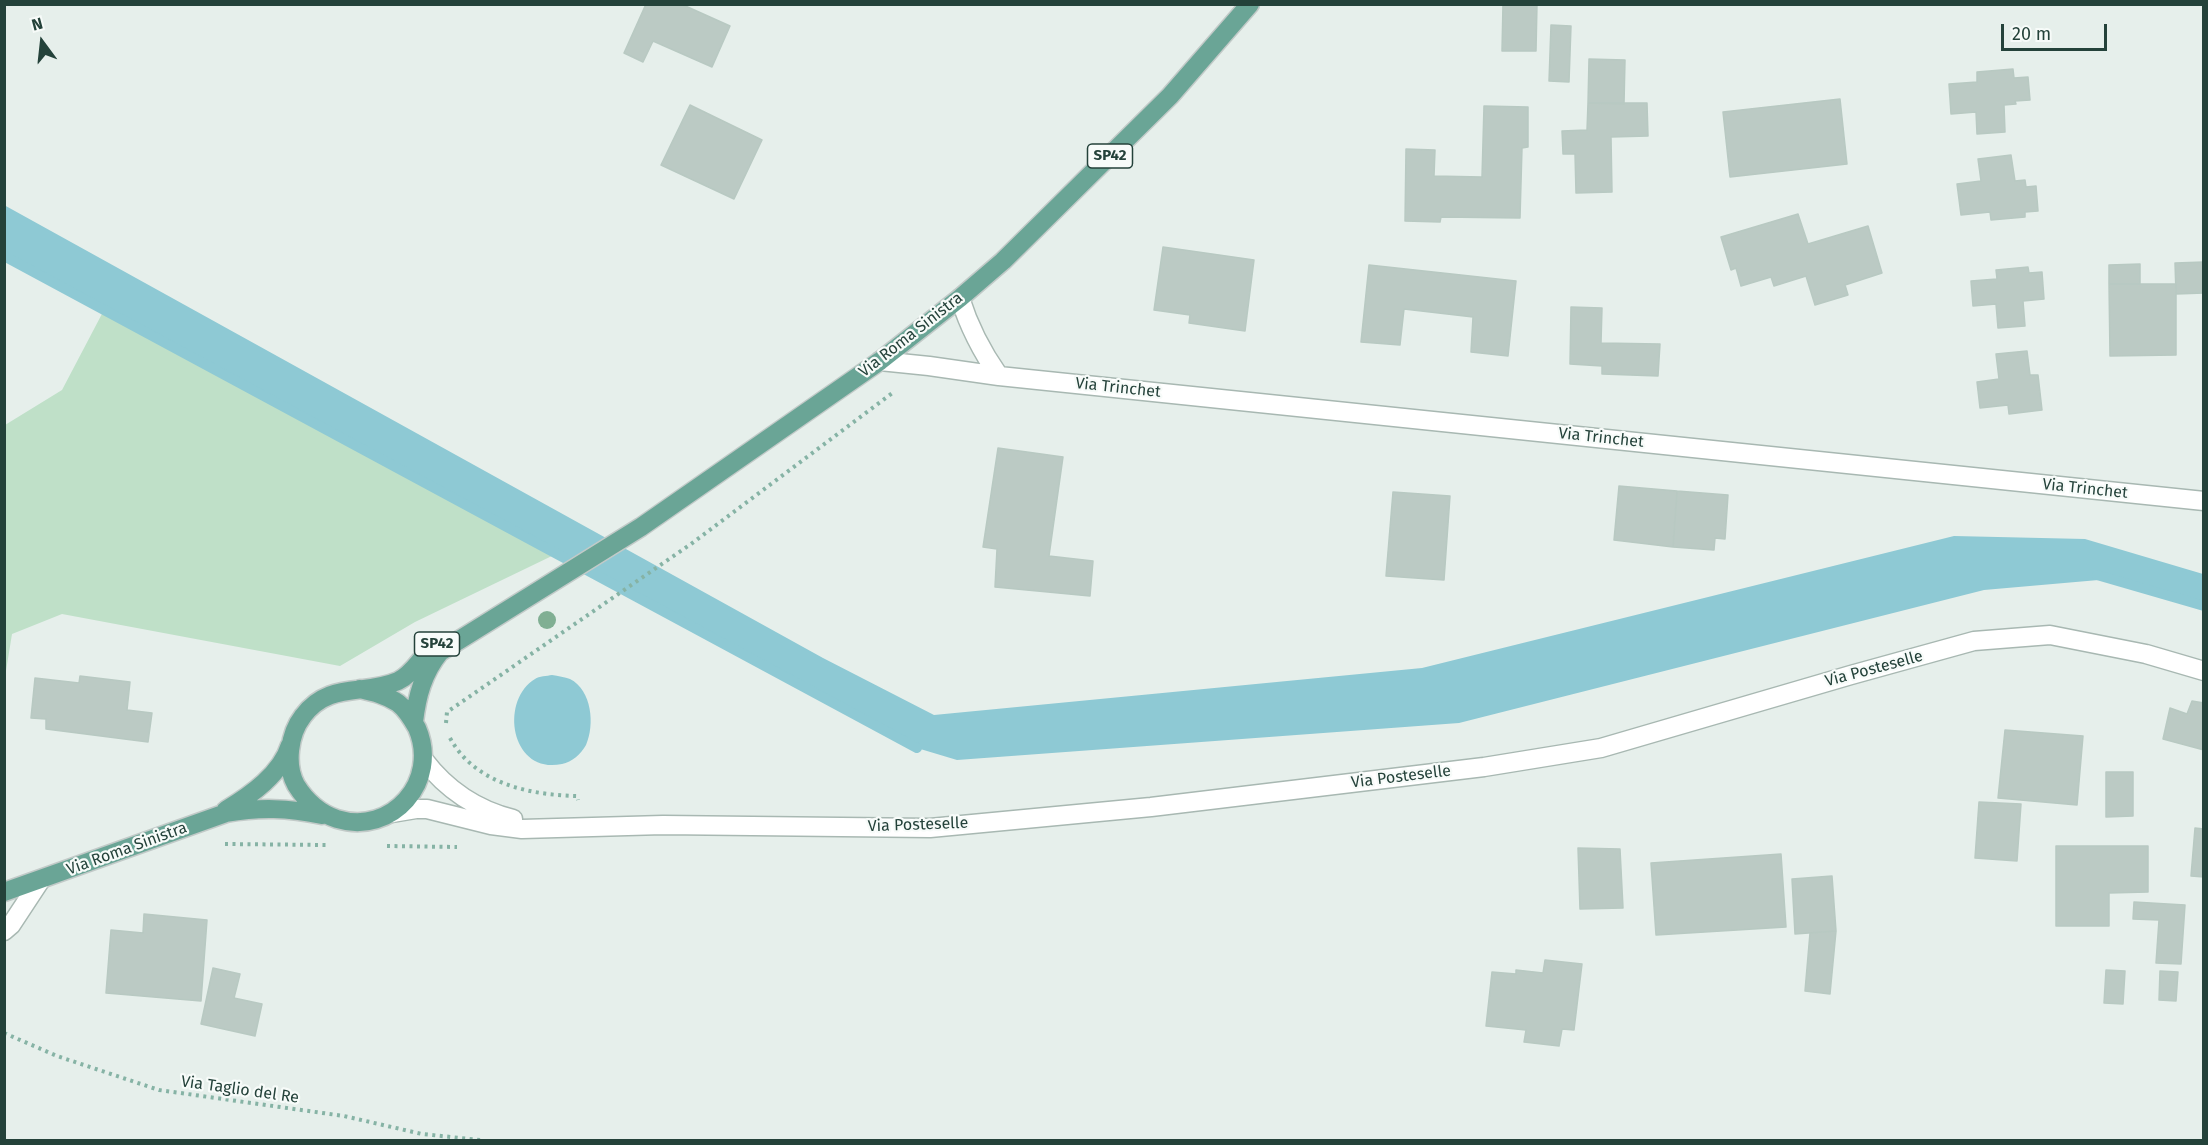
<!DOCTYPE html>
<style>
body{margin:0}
#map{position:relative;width:2208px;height:1145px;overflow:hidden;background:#e6efeb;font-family:"Fira Sans",sans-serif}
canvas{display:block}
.frame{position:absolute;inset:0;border:6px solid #24423a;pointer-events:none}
.north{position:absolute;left:12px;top:12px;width:60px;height:60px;-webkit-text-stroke:4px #f7fbf9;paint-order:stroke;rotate:345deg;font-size:16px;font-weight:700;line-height:24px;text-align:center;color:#24423a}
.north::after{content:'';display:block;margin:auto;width:21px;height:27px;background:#24423a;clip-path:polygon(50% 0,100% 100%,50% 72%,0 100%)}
.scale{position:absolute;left:2001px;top:24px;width:106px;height:27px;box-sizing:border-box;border:3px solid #24423a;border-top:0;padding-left:8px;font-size:18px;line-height:21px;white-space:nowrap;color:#24423a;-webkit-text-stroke:4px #f7fbf9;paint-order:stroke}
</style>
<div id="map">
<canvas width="2208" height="1145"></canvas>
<div class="frame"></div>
<div class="north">N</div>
<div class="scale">20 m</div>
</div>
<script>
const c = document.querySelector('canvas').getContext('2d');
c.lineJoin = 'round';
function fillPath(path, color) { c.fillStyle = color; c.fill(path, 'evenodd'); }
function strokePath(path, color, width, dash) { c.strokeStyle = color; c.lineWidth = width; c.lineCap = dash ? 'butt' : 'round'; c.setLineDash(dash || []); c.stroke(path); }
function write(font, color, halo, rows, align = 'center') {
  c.font = font + ' "Fira Sans",sans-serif'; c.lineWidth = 4.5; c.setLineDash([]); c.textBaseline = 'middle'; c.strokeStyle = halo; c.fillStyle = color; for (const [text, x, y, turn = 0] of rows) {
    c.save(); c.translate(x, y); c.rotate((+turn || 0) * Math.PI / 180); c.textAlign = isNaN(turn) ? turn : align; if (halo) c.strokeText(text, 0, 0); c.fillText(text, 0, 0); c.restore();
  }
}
fillPath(new Path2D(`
 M104,310L556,554L415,622L340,666L62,614L12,634L5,677V425L62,390Z`), '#bfe0c8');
fillPath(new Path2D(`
 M4,205L823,658L934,715L1422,668L1954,536L2085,539L2203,574V606L2110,579L1984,590L1459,723L957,760L917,748L865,721L5,256Z
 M552,675C558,676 565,677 570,679C592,690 595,725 586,745C581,754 572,762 562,764C511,775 499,701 535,679C539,676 547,676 552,675Z`), '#8ec9d4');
strokePath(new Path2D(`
 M4,256L917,748
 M2097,575L2204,606`), '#8ec9d4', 10);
const building = new Path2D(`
 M646,4H681L730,26L712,67L653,41L643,62L624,53Z
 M1503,4H1537L1536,51H1502Z
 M1551,25L1571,26L1569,82L1549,81Z
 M1589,59L1625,60L1624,104L1588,103Z
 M2013,69L2014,78L2028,77L2030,100L2015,101L2016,104L2004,105L2005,132L1977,134L1976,112L1951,114L1949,84L1977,82V72Z
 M1840,99L1847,164L1730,177L1723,112Z
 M1588,103H1647L1648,136L1611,137L1612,192L1576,193L1575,154H1563L1562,131L1587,130Z
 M690,105L762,140L734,199L661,165Z
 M1484,106L1528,107V147L1522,148L1520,218L1441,217L1440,222L1405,221L1406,149L1435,150L1434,176L1482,177Z
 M2011,155L2015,181L2025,180L2026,187L2036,186L2038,211L2025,212V217L1991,220L1990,212L1961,215L1957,184L1981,181L1978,159Z
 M1798,214L1808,244L1868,226L1882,273L1845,285L1848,295L1815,305L1806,276L1774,286L1771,277L1741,286L1736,268L1731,270L1721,237Z
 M1163,247L1254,260L1245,331L1189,323L1190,315L1154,310Z
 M2204,262V293L2176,294L2175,263Z
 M2140,264V284H2109V265Z
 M1369,265L1516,281L1508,356L1471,352L1473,317L1404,309L1400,345L1361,342Z
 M2028,267L2029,273L2042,272L2044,299L2023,301L2025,326L1998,328L1996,304L1973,306L1971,281L1997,279L1996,270Z
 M2109,284H2176V355L2110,356Z
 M1571,307L1602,308L1601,343L1660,344L1658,376L1602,374V366L1570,364Z
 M2027,351L2030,375H2038L2042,410L2009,414L2008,405L1980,408L1977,382L1999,379L1996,354Z
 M998,448L1063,457L1049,556L1093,561L1090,596L995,587L997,549L983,547Z
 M1619,486L1677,491L1673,547L1614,540Z
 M1677,491L1728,495L1725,539L1715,538L1714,550L1673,547Z
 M1393,492L1450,496L1444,580L1386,576Z
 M80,676L130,682L127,710L152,713L148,742L46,729V719L31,718L35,678L79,683Z
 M2192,701L2204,703V750L2163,739L2170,708L2187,714Z
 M2005,730L2083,736L2077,805L1998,798Z
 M2106,772H2133V816L2106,817Z
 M1979,802L2021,804L2017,861L1975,858Z
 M2195,828L2204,829V877L2191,876Z
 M2056,846H2148V892L2109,893V926H2056Z
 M1578,848L1620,849L1623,908L1580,909Z
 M1781,854L1786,927L1656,935L1651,863Z
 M1832,876L1836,931L1795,934L1792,879Z
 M2134,902L2185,905L2181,964L2156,963L2159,920L2133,919Z
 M144,914L207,920L201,1001L106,993L111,930L143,933Z
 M1836,931L1830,994L1805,991L1810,933Z
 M1545,960L1582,964L1574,1030L1562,1029L1559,1046L1524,1042L1526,1030L1486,1026L1492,972L1516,974V970L1543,973Z
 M213,968L240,974L234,998L262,1004L255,1036L201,1024Z
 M2106,970L2125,971L2123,1004L2104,1003Z
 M2160,971L2178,972L2176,1001L2159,1000Z`);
fillPath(building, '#bbcac4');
strokePath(building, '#b8c9c2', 1.5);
const minor = new Path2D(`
 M960,298C969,327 982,352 999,376
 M880,361L929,366L999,376L2204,501
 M424,760C446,789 477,810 513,819
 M392,813L416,809H427L491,825L522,829L663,825L930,828L1151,807L1484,767L1601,748L1851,675L1974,641L2050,635L2146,654L2204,671
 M4,931L11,925L40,881`);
const major = new Path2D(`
 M360,689C373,692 386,695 398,703C406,709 412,719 417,728C440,781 392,836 337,819C319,813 306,801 296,785C285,765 289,734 303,716C329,681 364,696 398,681C413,674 421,657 433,647
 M414,722C417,696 423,673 440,652L641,527L880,361L960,298L1003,261L1170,96L1250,4
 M226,810C251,795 281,774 290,745
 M4,892L226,813C260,807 288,808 322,815`);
strokePath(minor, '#a8b8b2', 21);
strokePath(major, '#c2cac8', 21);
strokePath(new Path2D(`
 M446,723L447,712L691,544L895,391
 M450,738C475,784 530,795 577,796L578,800
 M225,844L326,845
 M387,846L457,847
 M4,1033L57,1056L159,1090L344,1116L422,1134L480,1140`), '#86b3a5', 4, [3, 4.5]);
strokePath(minor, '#fff', 18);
strokePath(major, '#6aa596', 18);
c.fillStyle = '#80af93';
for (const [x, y] of [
 [547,620]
]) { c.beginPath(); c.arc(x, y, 9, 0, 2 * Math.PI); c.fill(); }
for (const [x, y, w] of [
 [1110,156,45],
 [437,644,45]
]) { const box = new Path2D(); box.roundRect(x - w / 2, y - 12, w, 24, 4.5); c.fillStyle = '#f7fbf9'; c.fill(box); strokePath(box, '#24423a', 1.5); }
write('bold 15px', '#24423a', null, [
 ["SP42",1110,156],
 ["SP42",437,644]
]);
write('16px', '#24423a', '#f7fbf9', [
 ["Via Roma Sinistra",911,335,-38],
 ["Via Trinchet",1118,388,6],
 ["Via Trinchet",1601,438,6],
 ["Via Trinchet",2085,489,6],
 ["Via Posteselle",1874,669,-15],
 ["Via Posteselle",1401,777,-7],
 ["Via Posteselle",918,825,-2],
 ["Via Roma Sinistra",127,849,-20],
 ["Via Taglio del Re",240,1090,8]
]);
</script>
